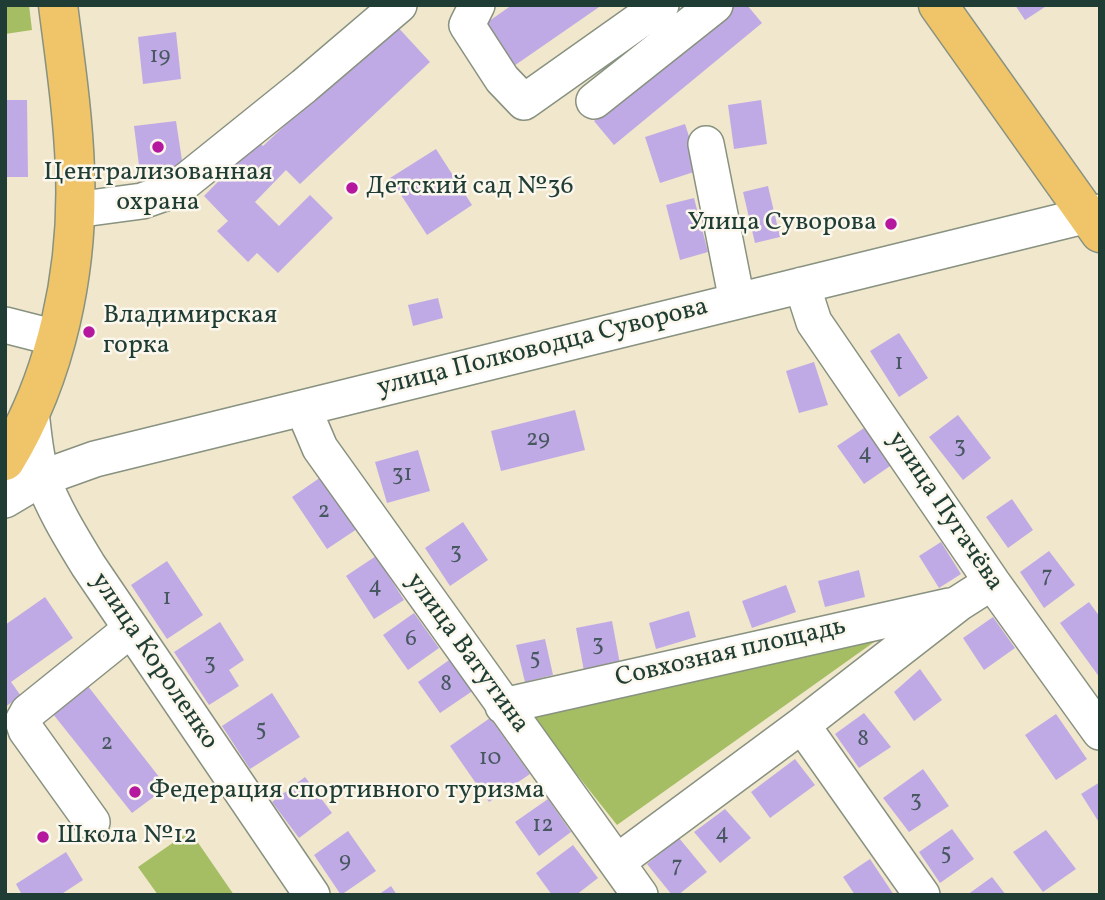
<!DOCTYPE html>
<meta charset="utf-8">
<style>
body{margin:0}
#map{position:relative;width:1105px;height:900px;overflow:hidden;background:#f0e7cc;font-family:Vollkorn,serif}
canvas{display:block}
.frame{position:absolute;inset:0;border:7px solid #1f3d34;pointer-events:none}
</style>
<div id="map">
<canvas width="1105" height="900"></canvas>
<div class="frame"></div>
</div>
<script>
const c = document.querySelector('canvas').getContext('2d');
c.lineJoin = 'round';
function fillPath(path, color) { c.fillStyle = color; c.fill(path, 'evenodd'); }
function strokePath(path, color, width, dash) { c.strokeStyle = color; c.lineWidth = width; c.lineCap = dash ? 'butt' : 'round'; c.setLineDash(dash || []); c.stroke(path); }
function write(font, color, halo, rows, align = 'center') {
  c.font = font + ' Vollkorn,serif'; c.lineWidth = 5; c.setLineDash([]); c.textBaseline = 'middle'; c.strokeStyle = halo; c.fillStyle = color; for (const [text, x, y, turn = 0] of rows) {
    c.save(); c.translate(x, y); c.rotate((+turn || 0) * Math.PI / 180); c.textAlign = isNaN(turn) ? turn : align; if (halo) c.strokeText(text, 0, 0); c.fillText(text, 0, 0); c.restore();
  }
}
fillPath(new Path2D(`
 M5,5H29L32,30L5,34Z
 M905,620L617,825L529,714Z
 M190,831L234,895H158L138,867Z`), '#a5be64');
fillPath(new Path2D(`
 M512,5H602L511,68L482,26Z
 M734,5H747L762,23L614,145L594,121Z
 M1015,5H1048L1025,20Z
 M394,23L430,62L300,184L286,170L255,202L279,226L310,195L333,218L278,273L257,253L248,262L217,231L228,221L204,196L258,141L263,146Z
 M176,32L181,79L143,84L138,37Z
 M5,100H27L28,177H5Z
 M761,100L767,144L734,149L728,105Z
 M176,121L183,167L140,173L134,126Z
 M685,124L700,170L660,183L645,137Z
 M436,149L472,205L427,235L390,178Z
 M768,186L780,237L755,243L743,192Z
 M694,198L708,252L680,260L666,205Z
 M438,298L443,318L413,326L408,305Z
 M899,333L928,378L899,397L870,351Z
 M814,362L828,405L799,413L786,371Z
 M575,410L585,450L501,471L491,431Z
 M958,415L991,458L963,480L929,437Z
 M867,426L893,464L864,484L837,446Z
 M418,450L430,491L387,503L375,462Z
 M321,477L357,529L327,549L292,497Z
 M1012,499L1033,530L1008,548L986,517Z
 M463,522L488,560L450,586L425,548Z
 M941,542L961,574L939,588L919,556Z
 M1049,551L1075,585L1044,608L1020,572Z
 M376,556L404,600L374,619L346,576Z
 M167,561L203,615L167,639L131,585Z
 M859,570L865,597L825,607L818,581Z
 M786,585L796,612L752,628L742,601Z
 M45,597L73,638L11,682L21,696L5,707V625Z
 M1089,602L1100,617V678L1060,623Z
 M689,611L696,637L656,649L649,623Z
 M414,613L439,648L408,670L383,635Z
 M993,617L1015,648L984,670L963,638Z
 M612,621L620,664L584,671L576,628Z
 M220,622L244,660L229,670L239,686L209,705L174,652Z
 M545,639L553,675L525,682L516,645Z
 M452,658L474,690L440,713L418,682Z
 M920,669L942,700L914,721L894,692Z
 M80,676L167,787L132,813L45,704Z
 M272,693L300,737L250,769L222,726Z
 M864,713L891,747L859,768L835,734Z
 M1056,714L1087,759L1056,780L1025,735Z
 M490,718L530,774L489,802L450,746Z
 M795,759L815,785L770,818L751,792Z
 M923,769L949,806L909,832L883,798Z
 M305,777L332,813L299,838L272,802Z
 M1100,782V824L1081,794Z
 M548,799L571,832L539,856L515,822Z
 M725,809L751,838L720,863L694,832Z
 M952,829L974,859L940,883L919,852Z
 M1046,830L1076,869L1043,892L1013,852Z
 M348,831L376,871L341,895L314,855Z
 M679,838L707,872L678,895H672L647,864Z
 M573,845L598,878L576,895H552L536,873Z
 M66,852L83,880L60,895H22L16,884Z
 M870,859L894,895H855L843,877Z
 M992,877L1006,895H967Z
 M391,886L397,895H378Z`), '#c0aae5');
const minor = new Path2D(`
 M477,5L467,25L502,79L524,102L661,5
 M594,101L715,5
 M706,144L737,301
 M75,210L142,201L176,189L304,86L399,5
 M802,285L814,322L992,582L1100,732
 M5,325L56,338
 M303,408L320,448L640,895
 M31,413C34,434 35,457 42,477C53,508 71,537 88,565L312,895
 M5,500L42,478L95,459L1100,212
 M503,706L949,606
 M802,725L922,895
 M92,822L26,730L23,721L28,712L131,629
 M617,862L802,725L959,603L992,582`);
const major = new Path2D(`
 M938,5L1100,233
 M5,461C57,376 79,269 75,169C73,114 65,60 58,5`);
strokePath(minor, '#889280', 38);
strokePath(major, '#889280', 41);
strokePath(minor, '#fff', 35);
strokePath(major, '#f0c469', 38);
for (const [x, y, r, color] of [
 [158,147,7,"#b5179e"],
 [352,188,7,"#b5179e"],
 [891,224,7,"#b5179e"],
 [89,332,7,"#b5179e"],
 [135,792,7,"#b5179e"],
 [43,837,7,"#b5179e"]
]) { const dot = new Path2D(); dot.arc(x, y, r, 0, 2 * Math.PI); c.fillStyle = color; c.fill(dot); strokePath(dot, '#fbf7ec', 2.5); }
write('23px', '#475860', null, [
 ["19",160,58],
 ["1",899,365],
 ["29",538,441],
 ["3",960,448],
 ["4",865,455],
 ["31",402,476],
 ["2",324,513],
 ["3",456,554],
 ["7",1047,578],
 ["4",375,588],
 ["1",167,600],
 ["6",411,641],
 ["3",598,646],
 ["5",535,660],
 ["3",210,665],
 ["8",446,686],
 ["5",261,731],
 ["8",863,741],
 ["2",107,745],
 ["10",490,760],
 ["3",916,802],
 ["12",543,827],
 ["4",722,835],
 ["5",946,855],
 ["9",345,863],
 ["7",677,868]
]);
write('26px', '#1f3d34', '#fbf7ec', [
 ["Централизованная",158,174,"center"],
 ["охрана",158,204,"center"],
 ["Детский сад №36",366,188],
 ["Улица Суворова",877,224,"right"],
 ["Владимирская",103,317],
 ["горка",103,347],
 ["Федерация спортивного туризма",149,792],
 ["Школа №12",57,837]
], 'left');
write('26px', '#1f3d34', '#fbf7ec', [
 ["улица Полководца Суворова",543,349,-14],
 ["улица Пугачёва",944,512,56],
 ["улица Ватутина",466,654,54],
 ["Совхозная площадь",731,654,-13],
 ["улица Короленко",153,662,56]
]);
</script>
